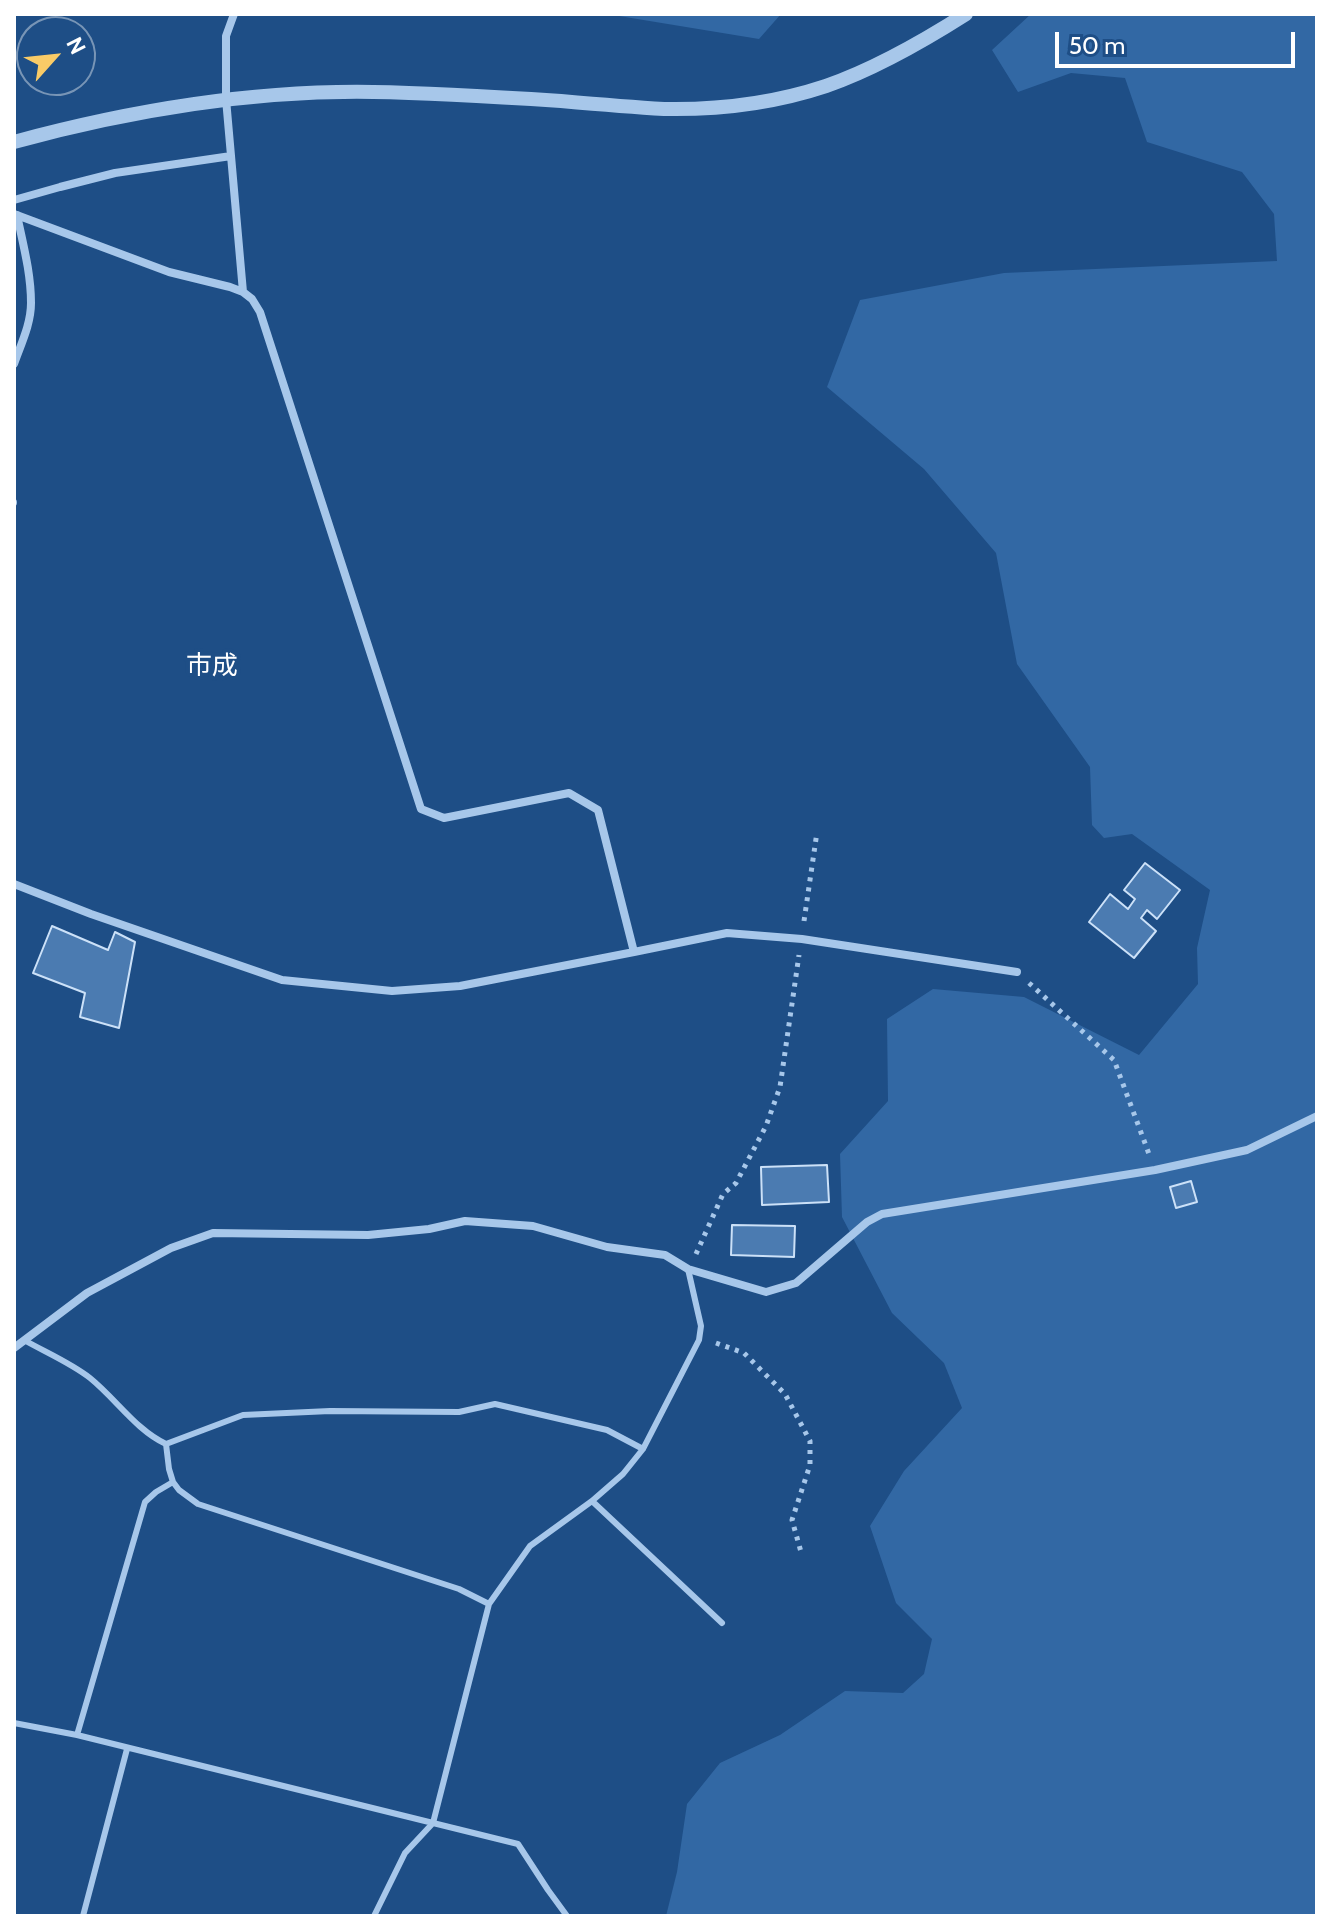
<!DOCTYPE html>
<meta charset="utf-8">
<style>
body{margin:0}
#map{position:relative;width:1331px;height:1930px;overflow:hidden;background:#1e4e86;font-family:Cabin,sans-serif}
canvas{display:block}
.frame{position:absolute;inset:0;border:16px solid #fff;pointer-events:none}
.north{position:absolute;left:16px;top:16px;width:80px;height:80px;box-sizing:border-box;background:#1e4e86;border:2px solid #7895b6;border-radius:50%;rotate:63deg;font-size:22px;font-weight:700;line-height:32px;text-align:center;color:#fff}
.north::after{content:'';display:block;margin:auto;width:28px;height:36px;background:#f9cb67;clip-path:polygon(50% 0,100% 100%,50% 72%,0 100%)}
.scale{position:absolute;left:1055px;top:32px;width:240px;height:36px;box-sizing:border-box;border:4px solid #fff;border-top:0;padding-left:10px;font-size:24px;line-height:28px;white-space:nowrap;color:#fff;-webkit-text-stroke:6px #1e4e86;paint-order:stroke}
</style>
<div id="map">
<canvas width="1331" height="1930"></canvas>
<div class="frame"></div>
<div class="north">N</div>
<div class="scale">50 m</div>
</div>
<script>
const c = document.querySelector('canvas').getContext('2d');
c.lineJoin = 'round';
function fillPath(path, color) { c.fillStyle = color; c.fill(path, 'evenodd'); }
function strokePath(path, color, width, dash) { c.strokeStyle = color; c.lineWidth = width; c.lineCap = dash ? 'butt' : 'round'; c.setLineDash(dash || []); c.stroke(path); }
function write(font, color, halo, rows, align = 'center') {
  c.font = font + ' Cabin,"Noto Sans JP",sans-serif'; c.lineWidth = 8; c.setLineDash([]); c.textBaseline = 'middle'; c.strokeStyle = halo; c.fillStyle = color; for (const [text, x, y, turn = 0] of rows) {
    c.save(); c.translate(x, y); c.rotate((+turn || 0) * Math.PI / 180); c.textAlign = isNaN(turn) ? turn : align; if (halo) c.strokeText(text, 0, 0); c.fillText(text, 0, 0); c.restore();
  }
}
fillPath(new Path2D(`
 M607,14H781L759,39Z
 M1031,14H1317V1916H666L677,1872L687,1804L720,1763L780,1735L845,1691L903,1693L924,1674L932,1639L896,1603L870,1526L904,1471L962,1408L944,1363L892,1313L842,1217L840,1154L888,1101L887,1019L933,989L1024,997L1139,1055L1198,984L1197,948L1210,890L1132,834L1104,838L1092,825L1090,767L1017,664L996,553L924,469L827,387L860,300L1004,273L1277,261L1274,214L1242,172L1147,142L1125,78L1071,73L1018,92L992,50Z`), '#3268a4');
const building = new Path2D(`
 M1145,863L1180,890L1157,919L1147,910L1141,918L1156,931L1134,958L1089,922L1110,894L1128,909L1135,899L1124,890Z
 M52,926L108,950L115,932L135,942L119,1028L80,1017L85,993L33,973Z
 M827,1165L829,1202L762,1205L761,1167Z
 M1191,1181L1197,1202L1176,1208L1170,1187Z
 M732,1225L795,1226L794,1257L731,1255Z`);
fillPath(building, '#4b7bb1');
strokePath(building, '#cce1f8', 2);
strokePath(new Path2D(`
 M804,921L817,832
 M1029,983L1114,1060L1149,1154
 M696,1254L723,1194L736,1183L766,1126L780,1087L799,955
 M716,1343L744,1353L785,1394L810,1441V1465L792,1520L801,1552`), '#a7c7ea', 5, [4, 6]);
strokePath(new Path2D(`
 M14,503V502
 M24,1340C45,1352 71,1363 90,1378C116,1399 136,1430 166,1444L243,1415L330,1411L459,1412L495,1404L607,1430L643,1449
 M173,1482L179,1490L198,1504L459,1589L489,1604
 M592,1501L722,1623
 M14,1723L77,1735L518,1844L548,1890L567,1916
 M77,1735L145,1502L156,1492L173,1482L169,1469L166,1444
 M83,1916L127,1749
 M374,1916L405,1853L433,1823L489,1604L530,1546L592,1501L623,1474L643,1449L699,1340L701,1326L688,1269`), '#a7c7ea', 6);
strokePath(new Path2D(`
 M234,14L226,36V99L243,292
 M14,200L60,187L115,173L231,156
 M14,214L169,272L230,287L243,292L252,299L260,312L421,809L444,818L569,793L598,810L634,952L460,986L392,991L282,980L91,914L14,884
 M14,364C21,344 31,324 31,303C31,273 23,244 17,215
 M634,952L727,933L802,939L1017,972
 M14,1348L87,1293L171,1248L213,1233L368,1235L429,1229L465,1221L533,1226L607,1247L665,1255L688,1269L766,1292L796,1283L867,1222L882,1214L1155,1170L1247,1150L1317,1116`), '#a7c7ea', 8);
strokePath(new Path2D(`
 M14,142C132,110 251,90 373,92C436,93 499,97 561,101C595,104 630,107 664,109C717,110 775,103 826,86C875,69 922,42 966,14`), '#a7c7ea', 14);
write('26px', '#fff', '#1e4e86', [
 ["市成",212,666]
]);
</script>
